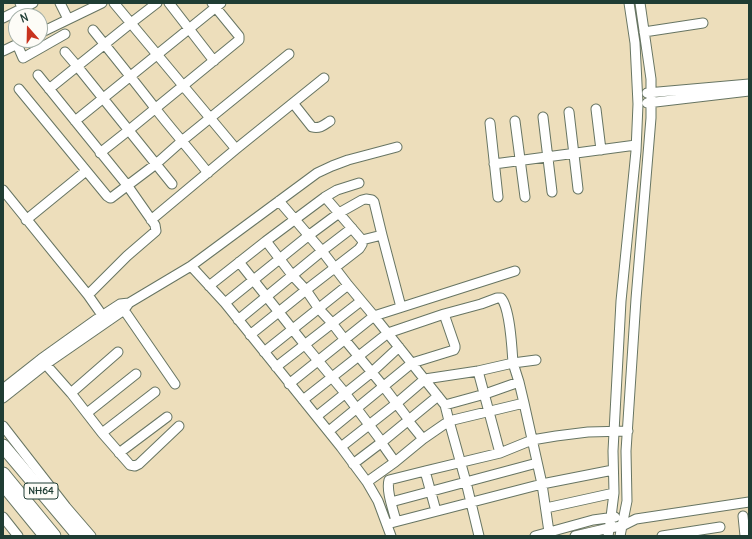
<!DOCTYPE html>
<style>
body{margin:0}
#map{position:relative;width:752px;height:539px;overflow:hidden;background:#eddebb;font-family:Delius,sans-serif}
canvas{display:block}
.frame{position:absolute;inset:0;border:4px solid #1f3d34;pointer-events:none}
.north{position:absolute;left:8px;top:8px;width:40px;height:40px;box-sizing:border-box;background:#fdfcf7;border:1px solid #a4b0a9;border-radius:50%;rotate:340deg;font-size:11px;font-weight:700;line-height:16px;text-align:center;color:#1f3d34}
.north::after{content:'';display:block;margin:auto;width:14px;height:18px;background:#c8321e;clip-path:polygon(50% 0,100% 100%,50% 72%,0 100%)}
</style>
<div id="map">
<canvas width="752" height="539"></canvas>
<div class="frame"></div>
<div class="north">N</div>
</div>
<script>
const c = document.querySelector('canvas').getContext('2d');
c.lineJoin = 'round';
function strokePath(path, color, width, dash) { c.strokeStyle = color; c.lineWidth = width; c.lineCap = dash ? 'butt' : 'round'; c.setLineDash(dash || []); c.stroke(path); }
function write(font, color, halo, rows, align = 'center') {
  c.font = font + ' Delius,sans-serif'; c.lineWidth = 4; c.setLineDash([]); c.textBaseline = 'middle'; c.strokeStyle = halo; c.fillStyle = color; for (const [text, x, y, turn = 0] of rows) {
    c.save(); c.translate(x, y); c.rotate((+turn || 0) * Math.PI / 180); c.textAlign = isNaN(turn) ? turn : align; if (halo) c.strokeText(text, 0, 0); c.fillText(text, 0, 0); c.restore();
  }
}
const minor = new Path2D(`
 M20,3L27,16
 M60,3L68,19
 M114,3L236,149
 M169,3L214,61
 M3,18L33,3
 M93,30C114,56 135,82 155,108C172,130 191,151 208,173
 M644,32L703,23
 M40,33L102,3
 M17,44L23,58L65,34
 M3,51L26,40
 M65,52L77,66L172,184
 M38,75L127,185L155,225L156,231L127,256L88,295
 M19,89L107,196L110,198H111L156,164L183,140L289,54
 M49,89L131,23L157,3
 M647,93L749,84
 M293,103L312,127C320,129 324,125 330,121
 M647,103L749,91
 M596,109L601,150
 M569,112L578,189
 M543,117L552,192
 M75,121L221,3
 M515,121L525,197
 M490,123L498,197
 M100,153L129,130L239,40V36L212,3
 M494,164L636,145
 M3,190L88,295L102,315
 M279,201L322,251L348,285L374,316L445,405L449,421L466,482L479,536
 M26,220L86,171
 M151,220L236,149L324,78
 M362,240L382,235
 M266,241L292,275L306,290L319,309L332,323L345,340L384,387L409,420L410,423L423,439
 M239,262L305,345L345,393L382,442L383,445L395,462
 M191,266L225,303L341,447L367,482L378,501L391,536
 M209,286L266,241L325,197
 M225,303L308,236L339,213L362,200L366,199L372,200L374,202L382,235L401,307
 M124,310L175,384
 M238,320L322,251L352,228
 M250,335L306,290L359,249C361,246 364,244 362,240L325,197L337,190L359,183
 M264,352L348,285
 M41,359L71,393L102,433L130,465L135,466L139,464L179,426
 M276,367L361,301
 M478,371L500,453
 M289,384L374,316L515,271
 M3,389L41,359L97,319L120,304L129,303
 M71,393L118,352
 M3,398L46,364L124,310L129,303L191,266L317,173L332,166L348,160L397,147
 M303,400L388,333L444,314L481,304L497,298H501C510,308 512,348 513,363L536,360
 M445,405L485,394L519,382
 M87,413L136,374
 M317,416L372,372L399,347
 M3,426L66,507L91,536
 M329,431L412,363L454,350L455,348V346L444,314
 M102,433L155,392
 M341,447L397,403L425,379L478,371L513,363L519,382L524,403L542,484L549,532L548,536
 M119,453L167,417
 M353,464L382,442L438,396
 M425,471L436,511
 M367,482L395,462L423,439L449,421L524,403
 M3,487L43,536
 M391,502L537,463
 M546,508L614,493
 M743,516L745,536
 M3,517L18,536
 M396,521C393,509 386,491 389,480L425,471L500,453L532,440L556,436L588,432L628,431
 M391,523L542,484L613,470
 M535,536L593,520L615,517
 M575,536L609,528L622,526L636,519L749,502
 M608,536L611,517L614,493L613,451L621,301L636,151L638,104L635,43L629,3
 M620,536L627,501L626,451L636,299L651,118V79L640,3
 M662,536L720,527`);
const highway = new Path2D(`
 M3,446L79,536
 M3,474L54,536`);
strokePath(minor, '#677563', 11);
strokePath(highway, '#677563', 15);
strokePath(minor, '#fff', 9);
strokePath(highway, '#fff', 13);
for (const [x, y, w] of [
 [41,491,34]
]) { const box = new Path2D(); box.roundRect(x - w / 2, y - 8, w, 16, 3); c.fillStyle = '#fdfcf7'; c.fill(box); strokePath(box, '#1f3d34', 1); }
write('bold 10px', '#1f3d34', null, [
 ["NH64",41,491]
]);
</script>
